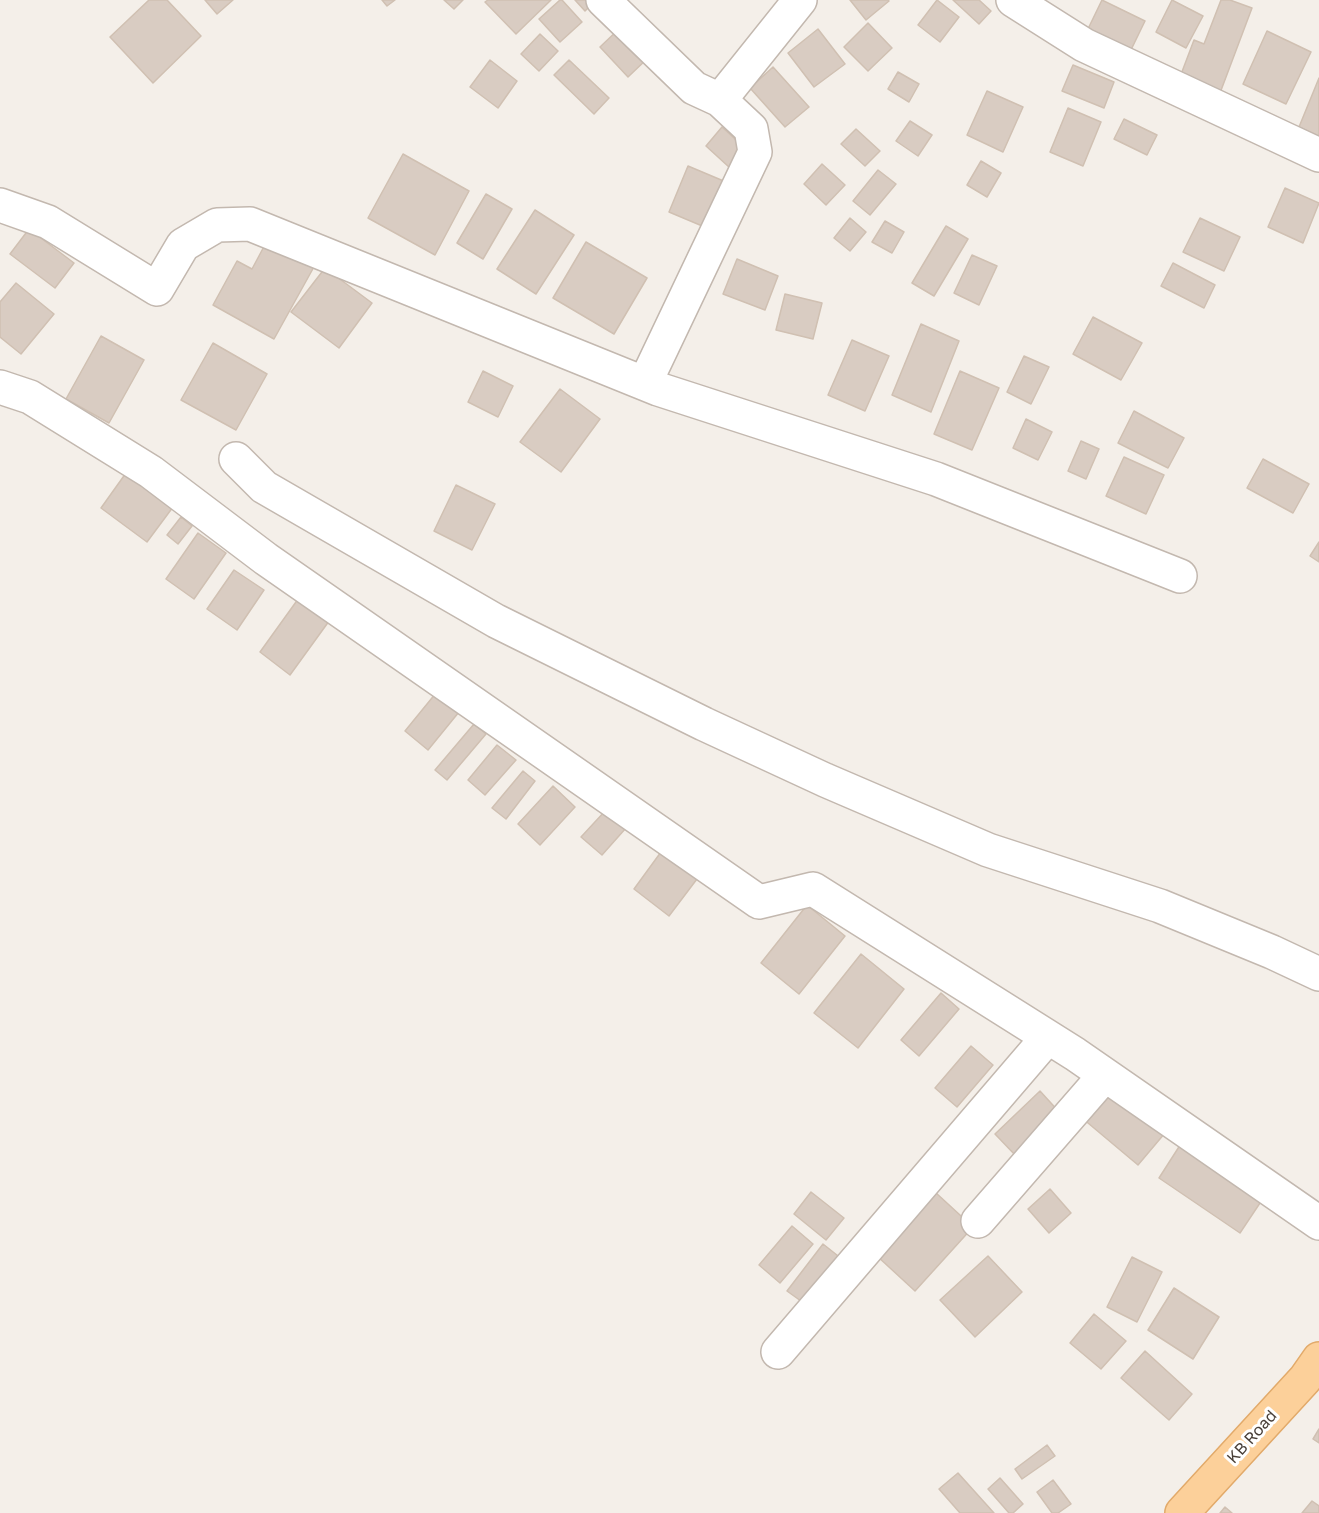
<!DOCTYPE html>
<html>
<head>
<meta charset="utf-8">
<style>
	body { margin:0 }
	canvas { display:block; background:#f4efe9 }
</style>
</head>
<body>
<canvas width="1319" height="1513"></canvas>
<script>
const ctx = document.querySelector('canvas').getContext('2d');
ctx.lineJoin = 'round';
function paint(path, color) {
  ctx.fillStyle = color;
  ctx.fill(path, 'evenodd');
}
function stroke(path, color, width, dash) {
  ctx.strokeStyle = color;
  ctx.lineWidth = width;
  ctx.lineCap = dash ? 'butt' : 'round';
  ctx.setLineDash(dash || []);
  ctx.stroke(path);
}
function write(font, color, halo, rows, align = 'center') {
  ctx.font = font + ' "Golos Text",sans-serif';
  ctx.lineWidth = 6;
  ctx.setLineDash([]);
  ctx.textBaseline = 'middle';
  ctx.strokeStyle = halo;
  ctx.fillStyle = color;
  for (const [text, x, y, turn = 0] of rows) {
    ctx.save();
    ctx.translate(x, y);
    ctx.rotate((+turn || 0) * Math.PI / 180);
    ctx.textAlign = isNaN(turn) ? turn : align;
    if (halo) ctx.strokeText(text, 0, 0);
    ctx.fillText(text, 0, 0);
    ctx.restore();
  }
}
const building = new Path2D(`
	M149,0H167L201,36L153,83L110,37Z
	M205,0H233L217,14Z
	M382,0H395L387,6Z
	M444,0H463L454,9Z
	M488,0H551L516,34L485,2Z
	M560,0H562L582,22L560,42L539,19Z
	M575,0H596L585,11Z
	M850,0H888L889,1L866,20Z
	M937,0L959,17L940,42L918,25Z
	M953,0H979L991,11L979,24Z
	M1102,0L1145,21L1129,54L1086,33Z
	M1172,0L1203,16L1186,48L1156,32Z
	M1221,0H1230L1252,8L1220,93L1180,77L1194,40L1204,44Z
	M868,23L892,48L868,71L844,47Z
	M621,27L649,57L628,77L600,47Z
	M818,29L845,64L814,87L788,53Z
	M1267,31L1311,52L1286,104L1243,84Z
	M540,34L558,51L539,71L521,54Z
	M490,60L517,81L498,108L470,87Z
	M569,60L609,98L594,114L554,75Z
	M1073,65L1114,82L1104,108L1062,91Z
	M773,67L809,107L785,127L750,88Z
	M898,72L919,84L909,102L888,89Z
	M1319,78V136L1299,127Z
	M987,91L1023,107L1003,152L967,135Z
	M1068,108L1101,122L1083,166L1050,152Z
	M1124,119L1157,135L1147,155L1114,139Z
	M910,121L932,135L918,156L896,141Z
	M722,127L747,150L730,168L706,146Z
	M856,129L880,151L865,166L841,144Z
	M403,154L469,191L435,255L368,218Z
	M981,161L1001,173L987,197L967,185Z
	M822,164L845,185L826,205L804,184Z
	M688,166L726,182L707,228L669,212Z
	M878,170L896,184L870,215L853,201Z
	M1285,188L1319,203L1303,243L1268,227Z
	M486,194L512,209L483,259L457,243Z
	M535,210L574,235L536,294L497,269Z
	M850,218L866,232L850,251L834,238Z
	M1200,218L1240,237L1224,271L1183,252Z
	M885,221L904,232L892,253L872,242Z
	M946,226L968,239L934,296L912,283Z
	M29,229L74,263L55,288L10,254Z
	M268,239L315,265L274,339L213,305L237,261L252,269Z
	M586,242L647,278L614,334L553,298Z
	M972,255L997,266L979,305L954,293Z
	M737,259L778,276L765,310L723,294Z
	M1173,263L1215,285L1204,308L1161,286Z
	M325,268L372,303L339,348L291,312Z
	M16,283L54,314L21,354L0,337V302Z
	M785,294L822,303L813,339L776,330Z
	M1093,317L1142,343L1121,380L1073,354Z
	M921,324L959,341L931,412L892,395Z
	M101,336L144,360L109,423L66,399Z
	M852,340L889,356L865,411L828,395Z
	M213,343L267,374L236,430L181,400Z
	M1024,356L1049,367L1031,404L1007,392Z
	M483,371L513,386L498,417L468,402Z
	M960,371L999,388L972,450L934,434Z
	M560,389L600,419L561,472L520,442Z
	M1134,411L1184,438L1168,468L1118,443Z
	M1026,419L1052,432L1038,460L1013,448Z
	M1081,441L1099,449L1086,479L1068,471Z
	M1124,457L1164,475L1146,514L1106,496Z
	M1263,459L1309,484L1293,513L1247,488Z
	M126,473L173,507L147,542L101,508Z
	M456,485L495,504L472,550L434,531Z
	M181,517L192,526L178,544L167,535Z
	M198,533L226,553L194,599L166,579Z
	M1319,542V562L1310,556Z
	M234,570L264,590L237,630L207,609Z
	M301,595L332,617L290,675L260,652Z
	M436,693L459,712L428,750L405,731Z
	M474,724L486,734L447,780L435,770Z
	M497,745L516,760L485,795L468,780Z
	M523,771L535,781L506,819L492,808Z
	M553,786L575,807L540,845L518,824Z
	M606,810L626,828L602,855L581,837Z
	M661,852L697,879L669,916L634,889Z
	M807,905L845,936L799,994L761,963Z
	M861,954L904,989L858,1048L814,1013Z
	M941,993L959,1009L919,1056L901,1040Z
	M971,1046L993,1065L957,1107L935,1088Z
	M1108,1086L1165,1133L1138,1165L1082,1118Z
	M1040,1091L1061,1114L1016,1156L995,1134Z
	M1184,1139L1266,1194L1240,1233L1159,1178Z
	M1050,1189L1071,1213L1049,1233L1028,1209Z
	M811,1192L844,1218L826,1240L794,1214Z
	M935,1192L973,1227L915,1291L877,1256Z
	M792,1226L813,1244L780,1283L759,1265Z
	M823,1244L847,1263L812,1309L787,1291Z
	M988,1256L1022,1292L975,1337L940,1300Z
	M1132,1257L1162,1272L1137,1322L1107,1307Z
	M1174,1288L1219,1317L1193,1359L1148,1330Z
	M1094,1314L1126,1341L1101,1369L1070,1343Z
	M1145,1351L1192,1394L1169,1420L1121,1378Z
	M1319,1429V1443L1313,1439Z
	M1047,1445L1055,1456L1022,1479L1015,1469Z
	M958,1473L994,1513H960L939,1489Z
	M1000,1478L1023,1504L1013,1513H1009L988,1489Z
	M1053,1480L1071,1504L1058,1513H1052L1037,1492Z
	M1312,1501L1319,1506V1513H1302Z
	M1225,1507L1232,1513H1220Z`);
paint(building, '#d9ccc2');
stroke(building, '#d0c0b2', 1.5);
const minor = new Path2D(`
	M603,0L694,88L720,100L800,0
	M1013,0L1084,45L1319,155
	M0,205L48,222L157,289L183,245L217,225L250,224L658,389L936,479L1180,576
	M645,383L755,152L751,129L720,100
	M0,387L30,397L151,472L266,559L759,902L813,889L1075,1054L1319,1223
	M236,459L264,487L496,621L704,724L825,780L988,850L1160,906L1272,952L1319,974
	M978,1221L1105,1075
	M778,1352L1048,1037`);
const major = new Path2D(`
	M1182,1513L1305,1379L1319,1359`);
stroke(minor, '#c3b8af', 36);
stroke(major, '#e2aa6a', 36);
stroke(minor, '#fff', 33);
stroke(major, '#fcd09a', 33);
write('16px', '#483f38', '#fff', [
	["KB Road",1252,1437,-48]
]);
</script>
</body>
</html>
